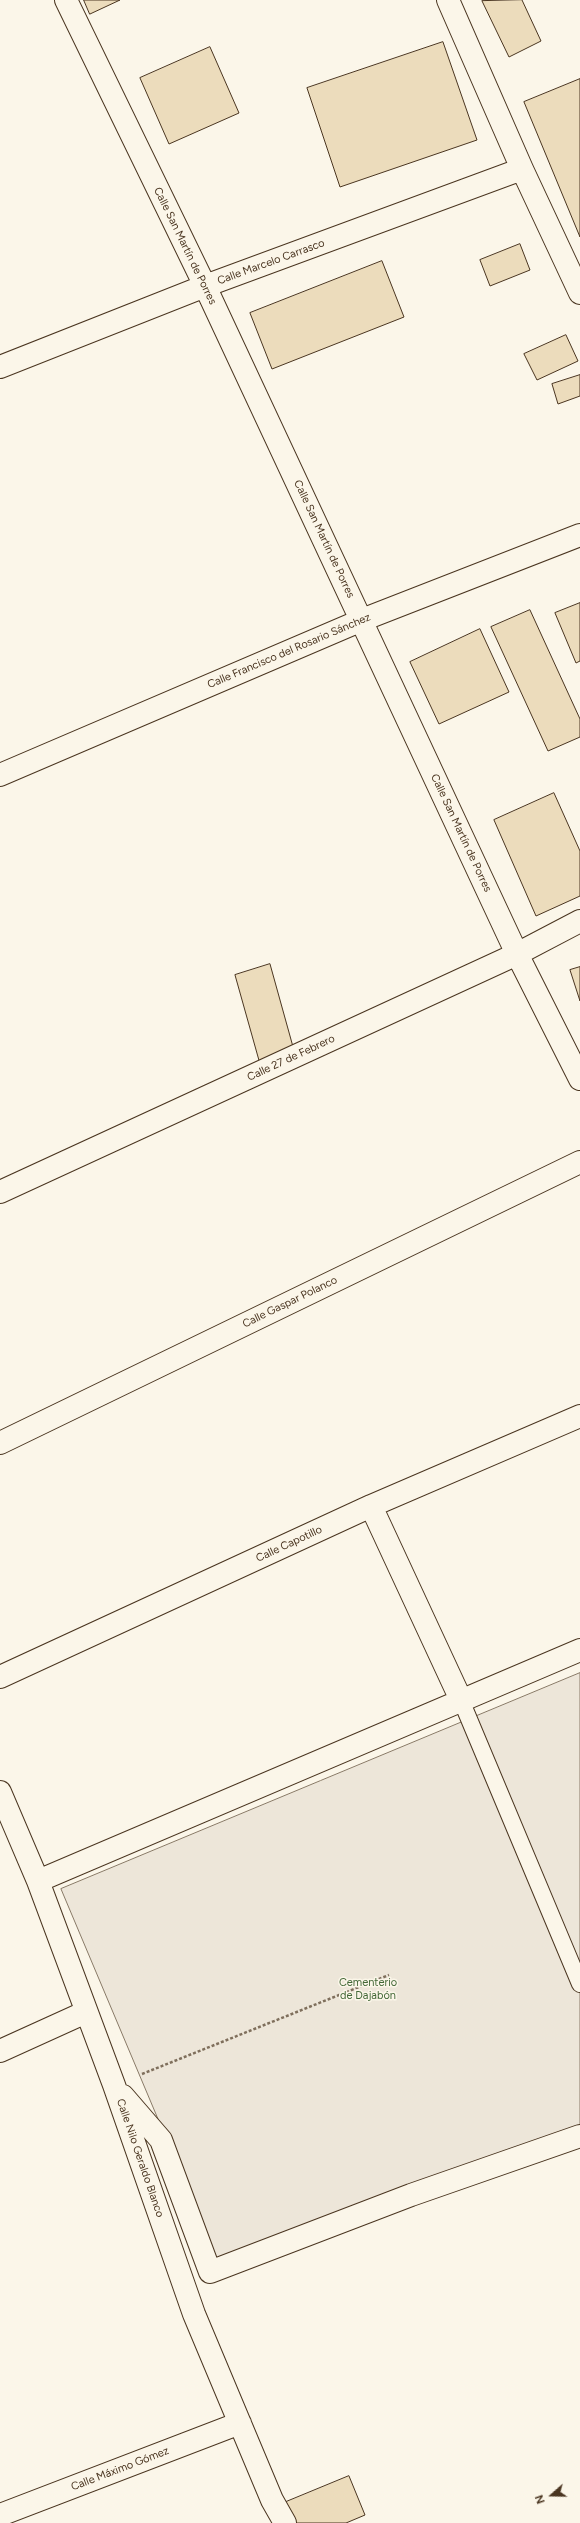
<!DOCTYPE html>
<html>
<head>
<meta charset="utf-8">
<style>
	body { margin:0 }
	#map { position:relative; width:580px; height:2523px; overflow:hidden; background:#fbf6e9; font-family:Figtree,sans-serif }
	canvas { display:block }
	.north { position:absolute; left:532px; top:2475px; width:40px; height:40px; -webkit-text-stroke:3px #fbf6e9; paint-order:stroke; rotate:250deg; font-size:11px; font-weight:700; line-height:16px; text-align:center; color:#4a3520 }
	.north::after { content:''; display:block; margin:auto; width:14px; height:18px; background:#4a3520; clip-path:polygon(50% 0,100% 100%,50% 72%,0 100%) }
</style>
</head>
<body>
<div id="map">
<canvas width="580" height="2523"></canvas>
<div class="north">N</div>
</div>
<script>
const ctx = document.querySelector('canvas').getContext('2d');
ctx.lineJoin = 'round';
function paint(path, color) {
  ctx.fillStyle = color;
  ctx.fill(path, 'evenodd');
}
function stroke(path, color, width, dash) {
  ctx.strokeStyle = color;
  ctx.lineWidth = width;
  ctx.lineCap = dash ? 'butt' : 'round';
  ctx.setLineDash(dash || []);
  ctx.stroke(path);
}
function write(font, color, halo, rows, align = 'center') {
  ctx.font = font + ' Figtree,sans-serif';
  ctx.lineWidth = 3;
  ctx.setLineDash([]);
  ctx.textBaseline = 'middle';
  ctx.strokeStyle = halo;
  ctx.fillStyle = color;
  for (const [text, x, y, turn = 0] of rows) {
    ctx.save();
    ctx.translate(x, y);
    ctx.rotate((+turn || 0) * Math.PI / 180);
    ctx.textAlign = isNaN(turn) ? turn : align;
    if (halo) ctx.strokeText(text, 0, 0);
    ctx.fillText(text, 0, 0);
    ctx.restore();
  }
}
const green = new Path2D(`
	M580,1673V2136L220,2266L61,1889Z`);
paint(green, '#ede6d9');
stroke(green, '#887966', 1);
const building = new Path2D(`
	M84,0H120L90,14Z
	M522,0L541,41L509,57L482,1Z
	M443,42L477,140L340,187L307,88Z
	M210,47L239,113L169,144L140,78Z
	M580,79V237L524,102Z
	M520,244L530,270L490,286L480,260Z
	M382,261L404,317L272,369L250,313Z
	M566,335L578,361L537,380L524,354Z
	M580,375V396L558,404L552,384Z
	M580,603V661L576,663L555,613Z
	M530,610L580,719V737L548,751L491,627Z
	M480,629L509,692L439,724L410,662Z
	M554,793L580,851V896L536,916L494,820Z
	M270,964L295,1054L260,1064L235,975Z
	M580,967V1001L570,970Z
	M349,2476L365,2515L346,2523H294L286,2502Z`);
paint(building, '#ecdcbc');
stroke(building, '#4a3520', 1);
const service = new Path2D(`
	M461,1700L580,1984`);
const minor = new Path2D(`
	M66,0L205,286L517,954L580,1079
	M448,0L522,169L580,293
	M0,367L205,286L522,169
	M0,775L362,620L580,535
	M0,1192L517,954L580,921
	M0,1443L580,1162
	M371,1506L461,1700
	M0,1677L371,1506L580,1416
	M0,1792L38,1881L114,2085L194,2314L272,2500L285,2523
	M38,1881L580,1650
	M0,2051L86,2012
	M123,2096L161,2140L210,2272L411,2195L580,2136
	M0,2515L240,2423`);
stroke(service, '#4a3520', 18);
stroke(minor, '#4a3520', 24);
stroke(new Path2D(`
	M142,2074L389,1975`), '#7f6f5c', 2.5, [3, 2]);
stroke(service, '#fbf6e9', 16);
stroke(minor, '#fbf6e9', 22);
write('11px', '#4a3520', '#fbf6e9', [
	["Calle San Martín de Porres",185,246,64],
	["Calle Marcelo Carrasco",271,262,-20],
	["Calle San Martín de Porres",324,539,65],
	["Calle Francisco del Rosario Sánchez",289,651,-23],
	["Calle San Martín de Porres",461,833,65],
	["Calle 27 de Febrero",291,1058,-25],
	["Calle Gaspar Polanco",290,1302,-26],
	["Calle Capotillo",289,1544,-25],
	["Calle Nilo Geraldo Blanco",140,2158,71],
	["Calle Máximo Gómez",120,2469,-21]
]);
write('11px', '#436837', '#fbf6e9', [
	["Cementerio",368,1983],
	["de Dajabón",368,1996]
]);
</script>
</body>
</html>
